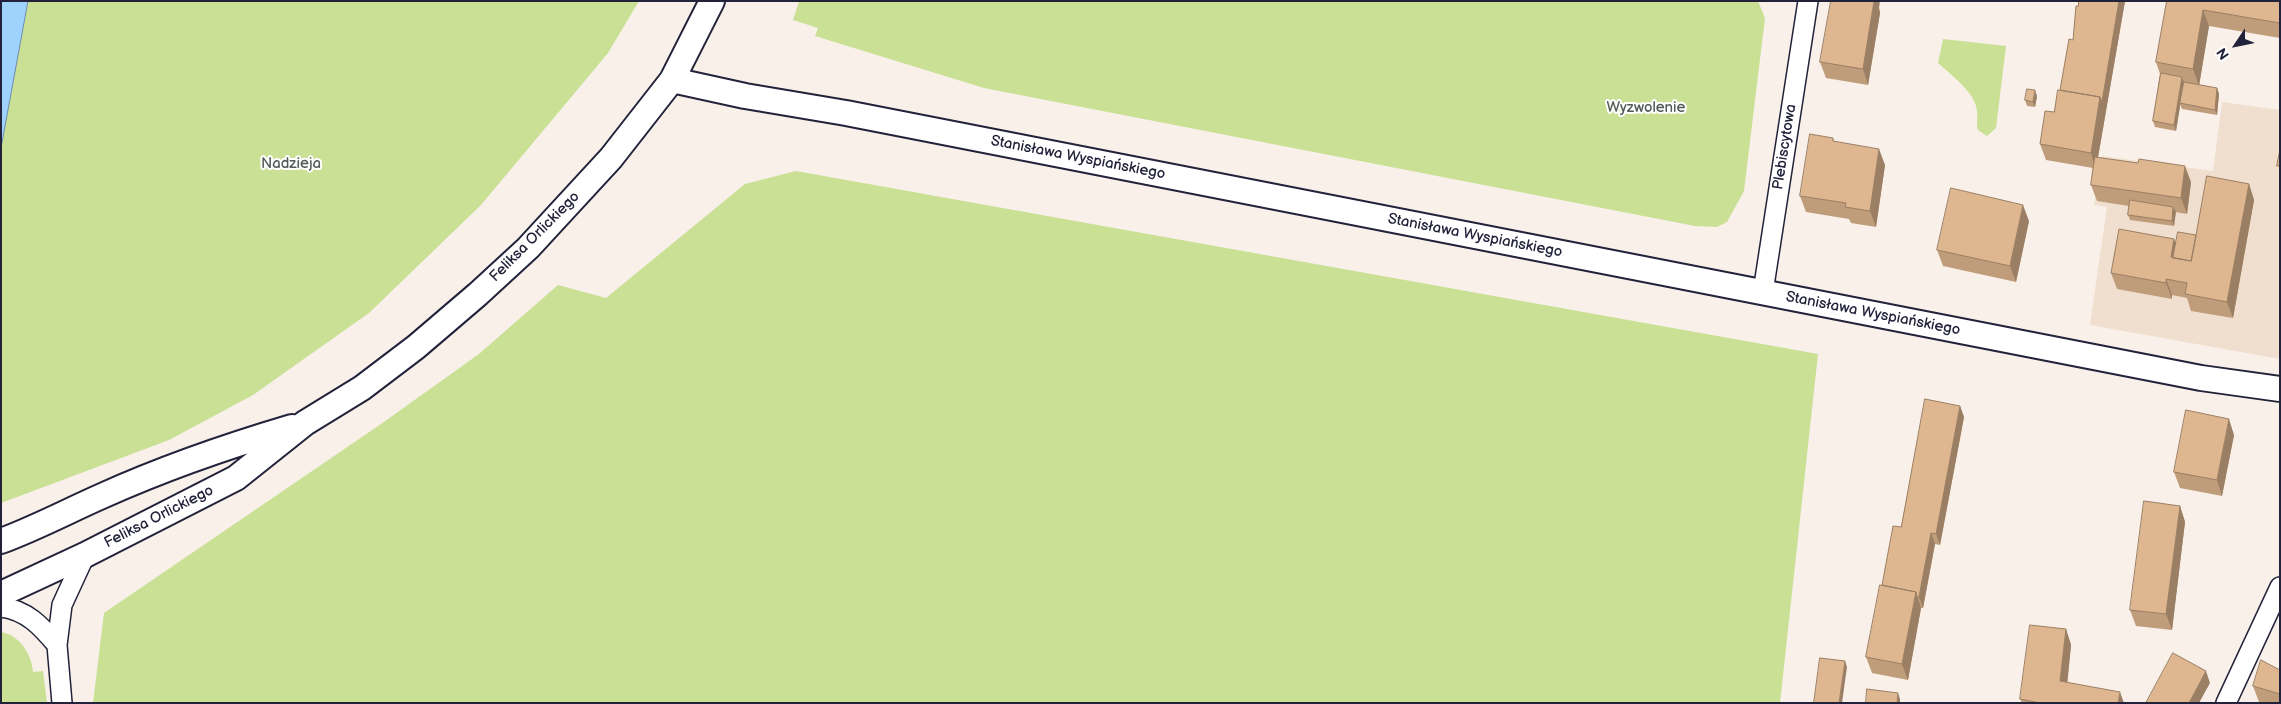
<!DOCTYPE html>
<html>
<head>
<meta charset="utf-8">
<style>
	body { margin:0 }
	#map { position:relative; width:2281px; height:704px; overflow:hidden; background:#f8f0e9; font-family:"Balsamiq Sans",sans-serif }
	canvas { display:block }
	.frame { position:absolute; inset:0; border:2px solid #22223b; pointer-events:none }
	.north { position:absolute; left:2211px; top:20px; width:50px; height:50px; -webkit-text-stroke:4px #fff; paint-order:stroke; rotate:236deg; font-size:14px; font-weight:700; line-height:20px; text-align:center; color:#22223b }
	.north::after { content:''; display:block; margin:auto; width:18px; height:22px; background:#22223b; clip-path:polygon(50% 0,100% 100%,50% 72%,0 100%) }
</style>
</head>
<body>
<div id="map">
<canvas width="2281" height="704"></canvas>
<div class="frame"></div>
<div class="north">N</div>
</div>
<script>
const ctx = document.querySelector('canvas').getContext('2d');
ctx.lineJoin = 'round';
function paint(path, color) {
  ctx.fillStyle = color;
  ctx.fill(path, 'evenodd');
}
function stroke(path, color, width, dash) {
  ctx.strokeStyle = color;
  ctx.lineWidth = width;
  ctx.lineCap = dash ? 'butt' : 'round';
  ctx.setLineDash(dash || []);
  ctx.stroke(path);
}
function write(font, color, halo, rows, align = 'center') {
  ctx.font = font + ' "Balsamiq Sans",sans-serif';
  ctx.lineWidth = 4;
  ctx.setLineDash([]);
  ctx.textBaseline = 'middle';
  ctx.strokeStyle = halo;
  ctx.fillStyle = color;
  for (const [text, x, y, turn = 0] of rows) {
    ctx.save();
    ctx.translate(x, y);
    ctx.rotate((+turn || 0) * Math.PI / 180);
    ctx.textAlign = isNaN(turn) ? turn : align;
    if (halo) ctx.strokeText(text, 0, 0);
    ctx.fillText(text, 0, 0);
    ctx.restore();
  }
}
paint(new Path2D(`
	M2222,102L2280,110V359L2090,325L2107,207L2094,205L2102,156L2213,171Z`), '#f0dfce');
paint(new Path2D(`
	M28,1H639L608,53L481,205L369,313L253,395L169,440L1,503V148Z
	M799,1H1758L1765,18L1744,191L1727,222L1717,227L1695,226L984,88L815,36L818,28L793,20Z
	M1943,39L2006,46L1996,128L1987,136L1978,130C1976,123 1978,118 1977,111C1976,93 1951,75 1938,63Z
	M796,171L1818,354L1780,703H93L104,613L381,424L479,354L558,285L606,298L745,184Z
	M1,632C20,635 32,655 33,672L43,671L47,703H1Z`), '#c9e095');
const water = new Path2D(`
	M1,1H28L1,148Z`);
paint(water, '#9fd2fd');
stroke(water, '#6d8caf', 1);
const minor = new Path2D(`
	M1763,292L1808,1
	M1,607C27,610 42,627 57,645
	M62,703L57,645L62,605L85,555
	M2226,703L2280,587`);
const tertiary = new Path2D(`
	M672,80L745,96L846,113L2201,378L2280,389
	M1,541C36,528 68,511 102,496C164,468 228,446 292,427
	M1,594L85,555L236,478L305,423L362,388L416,347L478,294L528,248L611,158L672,80L712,1`);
stroke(minor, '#22223b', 22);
stroke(tertiary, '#22223b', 28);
stroke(minor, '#fff', 19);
stroke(tertiary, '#fff', 24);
paint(new Path2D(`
	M2079,1H2125L2098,157L2191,182L2187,214L2175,212L2174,226L2130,220L2128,215L2129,206L2097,201L2091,185L2093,168L2046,160L2040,144L2054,112L2060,90L2073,40Z
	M2167,1H2280V38L2209,26L2199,85L2217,88L2219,94L2217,115L2182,109L2180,104L2176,131L2155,127L2153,121L2160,74L2156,62Z
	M1879,8L1880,13L1868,85L1826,78L1820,62Z
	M2037,96L2035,107L2027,106L2025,100Z
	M1833,138L1834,141L1885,165L1876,227L1851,223L1849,219L1806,212L1800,196Z
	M2249,184L2254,200L2233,318L2191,311L2187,298L2172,295V299L2117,289L2111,273L2174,239L2176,244L2196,235Z
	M2029,221L2016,282L1943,266L1937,250Z
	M1960,406L1964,417L1940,545L1935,544L1923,608H1921L1908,680L1872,673L1866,657L1882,585L1901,527Z
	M2234,435L2222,496L2180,488L2174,472Z
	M2180,506L2185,522L2172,630L2136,626L2130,610Z
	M2066,629L2071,645L2067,683L2124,703H2022L2020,699Z
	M2280,670V703L2259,702L2253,686Z`), '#bf9d7b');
paint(new Path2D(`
	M1874,1H1880L1879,8L1880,13L1868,85L1863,69Z
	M2119,1H2125L2096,169L2091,153L2100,97Z
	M2203,10L2209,26L2199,86L2193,69Z
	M2182,77L2184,83L2176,131L2174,125Z
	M2217,88L2219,94L2217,115L2215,110Z
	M2035,90L2037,96L2035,107L2033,102Z
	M1879,149L1885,165L1876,227L1870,211Z
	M2185,166L2191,182L2187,214L2181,198Z
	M2249,184L2254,200L2233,318L2227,302Z
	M2023,205L2029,221L2016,282L2010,266Z
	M2173,207L2176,212L2174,226L2172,221Z
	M2174,239L2180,255L2179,263L2171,257Z
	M2166,279L2172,295V299L2166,283Z
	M1960,406L1964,417L1940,545L1936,534Z
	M2229,419L2234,435L2222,496L2217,480Z
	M2180,506L2185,522L2172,630L2166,614Z
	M1931,533L1935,544L1923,608L1919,597Z
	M1916,592L1921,608L1908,680L1902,664Z
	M2066,629L2071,645L2066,697L2060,681Z
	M1845,661L1847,667L1842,703H1839Z
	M2206,671L2210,683L2199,703H2189Z
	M2120,692L2124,703H2118Z
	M1898,693L1900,699V703H1897Z`), '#9b7f64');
const building = new Path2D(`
	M1831,1H1874L1863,69L1820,62Z
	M2079,1H2119L2102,102L2100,97L2060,90L2069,39L2073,40L2076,6H2078Z
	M2167,1H2280V23L2203,10L2193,69L2156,62Z
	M2161,73L2182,77L2174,125L2153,121Z
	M2184,82L2217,88L2215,110L2180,103Z
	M2027,89L2035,90L2033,102L2025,100Z
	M2058,90L2100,97L2091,153L2040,144L2045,111L2054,112Z
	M1810,134L1833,138V141L1879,149L1870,211L1845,207L1846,203L1800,196Z
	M2280,150V166H2277Z
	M2095,157L2138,163L2139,159L2185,166L2181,198L2091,185Z
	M2207,176L2249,184L2227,302L2185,294L2187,283L2166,279V283L2111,273L2119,229L2174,239L2171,257L2191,261Z
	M1951,188L2023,205L2010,266L1937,250Z
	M2130,200L2173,207L2172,221L2128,215Z
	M2178,232L2196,235L2191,261L2173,258Z
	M1925,399L1960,406L1936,534L1931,533L1919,597H1917L1916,592L1882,585L1893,526L1901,527Z
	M2186,410L2229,419L2217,480L2174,472Z
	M2144,501L2180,506L2166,614L2130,610Z
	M1880,585L1916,592L1902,664L1866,657Z
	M2030,625L2066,629L2060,681L2120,692L2118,703H2040L2020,699Z
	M2173,653L2206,671L2189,703H2146Z
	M1820,658L1845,661L1839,703H1814Z
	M2261,660L2280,670V694L2253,686Z
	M1867,689L1898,693L1897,703H1866Z`);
paint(building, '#deb68f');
stroke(building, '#9b7f64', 1);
write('15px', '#545b56', '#fff', [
	["Wyzwolenie",1646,108],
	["Nadzieja",291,164]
]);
write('15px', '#22223b', '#fff', [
	["Plebiscytowa",1785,147,-81],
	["Stanisława Wyspiańskiego",1078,158,11],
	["Stanisława Wyspiańskiego",1475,236,11],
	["Feliksa Orlickiego",535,237,-45],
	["Stanisława Wyspiańskiego",1873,314,11],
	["Feliksa Orlickiego",159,517,-27]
]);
</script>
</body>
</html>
